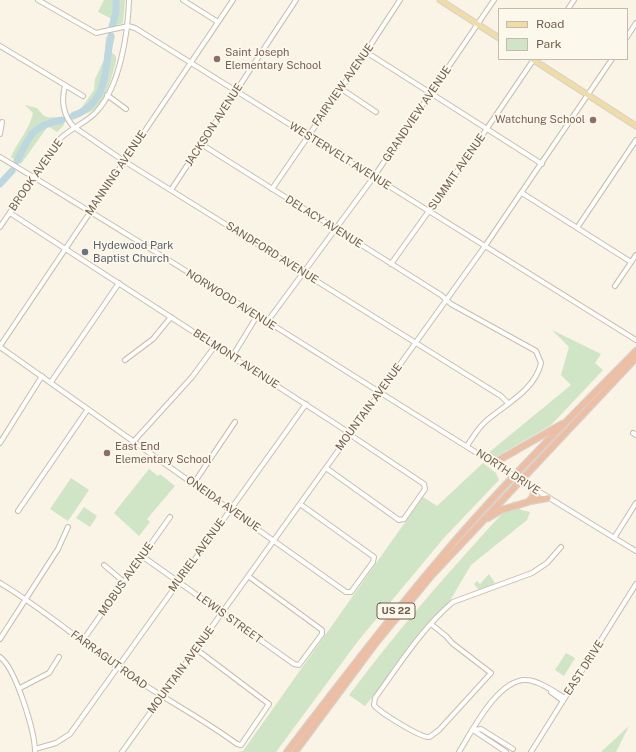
<!DOCTYPE html>
<html>
<head>
<meta charset="utf-8">
<style>
	body { margin:0 }
	#map { position:relative; width:636px; height:752px; overflow:hidden; background:#f9f4e6; font-family:"Public Sans",sans-serif }
	canvas { display:block }
	.legend { position:absolute; left:498px; top:8px; width:130px; height:52px; box-sizing:border-box; background:#fdf8ec; border:1px solid #c4baad; margin:0; padding:5px 7px; list-style:none; font-size:12px; color:#6f5e4e }
	.legend li { display:flex; align-items:center; gap:8px; height:20px }
	.legend b { width:20px; border:1px solid #c4baad }
</style>
</head>
<body>
<div id="map">
<canvas width="636" height="752"></canvas>
<ul class="legend">
<li><b style="height:5px;background:#f0dda6"></b>Road</li>
<li><b style="height:11px;background:#cfe5c6"></b>Park</li>
</ul>
</div>
<script>
const ctx = document.querySelector('canvas').getContext('2d');
ctx.lineJoin = 'round';
function paint(path, color) {
  ctx.fillStyle = color;
  ctx.fill(path, 'evenodd');
}
function stroke(path, color, width, dash) {
  ctx.strokeStyle = color;
  ctx.lineWidth = width;
  ctx.lineCap = dash ? 'butt' : 'round';
  ctx.setLineDash(dash || []);
  ctx.stroke(path);
}
function write(font, color, halo, rows, align = 'center') {
  ctx.font = font + ' "Public Sans",sans-serif';
  ctx.lineWidth = 3.5;
  ctx.setLineDash([]);
  ctx.textBaseline = 'middle';
  ctx.strokeStyle = halo;
  ctx.fillStyle = color;
  for (const [text, x, y, turn = 0] of rows) {
    ctx.save();
    ctx.translate(x, y);
    ctx.rotate((+turn || 0) * Math.PI / 180);
    ctx.textAlign = isNaN(turn) ? turn : align;
    if (halo) ctx.strokeText(text, 0, 0);
    ctx.fillText(text, 0, 0);
    ctx.restore();
  }
}
paint(new Path2D(`
	M104,0H125L123,23L115,26L110,18L98,12Z
	M115,36L111,52L116,56V61C112,76 105,107 88,113C84,114 78,114 73,115L71,112L80,110L94,90L95,79L104,60L106,37Z
	M25,105L37,108C46,120 48,117 61,117L64,125L57,132L48,126L21,164L11,157C17,142 30,129 33,113Z
	M552,330L601,354L595,363L603,370L551,425L494,458L487,454L571,385L561,375L569,347Z
	M483,463L496,473L499,480L443,539L358,641L276,752H237L243,751L423,497L437,506Z
	M149,469L158,476L160,474L175,486L147,519L150,522L139,536L114,513Z
	M71,478L89,490L68,521L50,509Z
	M514,501L521,510L530,512L527,520L471,565L448,604L365,706L349,695C400,627 456,563 514,501Z
	M84,507L97,516L90,527L76,518Z
	M489,574L495,583L479,590L474,584L477,581L480,584Z
	M566,653L575,658L564,676L555,670Z
	M629,726L616,752H601Z`), '#cfe5c6');
stroke(new Path2D(`
	M112,27L116,12V0
	M73,116C110,102 104,68 111,36
	M17,161C30,135 32,126 62,120
	M0,184L12,171`), '#bdd7e1', 7);
const minor = new Path2D(`
	M38,0L96,33L128,26L135,28L636,340
	M183,0L218,22
	M568,9L574,0
	M627,37L636,23
	M0,46L83,96
	M366,52L542,164
	M65,86C61,100 63,116 74,127L124,161L501,396L508,403
	M340,88L376,112
	M107,95L126,109
	M0,134L2,122
	M201,144L441,295L451,304L536,351L541,363C535,390 506,404 486,421C478,428 473,437 467,446
	M0,157C214,285 423,422 636,551
	M272,189L366,52L400,0
	M171,190L296,0
	M522,193L631,262
	M10,213L345,430L355,438L424,484L425,489L404,519L399,520L326,468
	M0,227L58,141C69,128 86,124 97,111C120,86 128,33 129,0
	M577,228L636,140
	M391,264L471,152L534,59
	M615,286L636,255
	M267,322L373,178L494,0
	M0,346L233,0
	M0,347L346,592H351L373,562L374,557L300,504
	M232,357L257,316
	M125,360L153,339L171,317
	M51,382L119,283
	M633,433L636,435
	M134,441L192,377L215,346
	M0,443L42,376
	M194,483L235,422
	M18,511L88,409
	M614,538L636,503
	M142,556L294,664L299,665L322,634V630L248,576
	M104,565L124,582
	M0,583C42,608 79,640 119,668C157,695 199,716 237,744L241,745L269,704L196,649
	M431,624L446,636L452,643L491,673L439,730C436,732 432,736 429,737C421,738 379,712 374,705L375,698C399,665 422,628 453,602L532,573L547,563L561,547
	M0,639L58,549L68,527
	M83,640L170,517
	M0,657C16,669 35,732 35,752
	M20,688L49,673L59,657
	M551,692L563,701
	M473,730L481,729L513,749
	M473,730L506,752
	M35,749L56,743L70,734L306,404
	M122,752L485,246L612,59
	M459,752C472,731 498,679 526,680C538,680 555,692 565,698
	M531,752L636,584`);
const major = new Path2D(`
	M440,0L499,38
	M532,59L636,126`);
const highway = new Path2D(`
	M491,462L499,460L562,424
	M531,501L548,498
	M488,518L501,510L528,502L533,497L534,490
	M287,752C336,688 384,624 437,562C499,488 568,420 636,351
	M295,752L375,644L432,575L636,358`);
stroke(minor, '#c9bdad', 6);
stroke(major, '#d7d2cd', 7);
stroke(highway, '#d7d2cd', 8);
stroke(minor, '#fff', 4);
stroke(major, '#f0dda6', 5);
stroke(highway, '#ecbfa4', 5.5);
for (const [x, y, r, color] of [
	[217,59,4,"#8d6e63"],
	[593,120,4,"#8d6e63"],
	[85,252,4,"#6b7280"],
	[107,453,4,"#8d6e63"]
]) {
  const dot = new Path2D();
  dot.arc(x, y, r, 0, 2 * Math.PI);
  ctx.fillStyle = color;
  ctx.fill(dot);
  stroke(dot, '#fdf8ec', 1.5);
}
for (const [x, y, w] of [
	[396,611,38]
]) {
  const box = new Path2D();
  box.roundRect(x - w / 2, y - 8, w, 16, 3);
  ctx.fillStyle = '#fdf8ec';
  ctx.fill(box);
  stroke(box, '#6f5e4e', 1);
}
write('bold 10px', '#6f5e4e', null, [
	["US 22",396,611]
]);
write('11px', '#785e54', '#fdf8ec', [
	["Saint Joseph",225,53],
	["Elementary School",225,66],
	["Watchung School",585,120,"right"],
	["East End",115,447],
	["Elementary School",115,460]
], 'left');
write('11px', '#6f5e4e', '#fdf8ec', [
	["FAIRVIEW AVENUE",343,85,-55],
	["GRANDVIEW AVENUE",417,114,-56],
	["JACKSON AVENUE",214,125,-57],
	["WESTERVELT AVENUE",340,156,32],
	["SUMMIT AVENUE",457,172,-55],
	["MANNING AVENUE",116,173,-56],
	["BROOK AVENUE",36,175,-55],
	["DELACY AVENUE",324,222,32],
	["SANDFORD AVENUE",272,253,32],
	["NORWOOD AVENUE",231,300,32],
	["BELMONT AVENUE",236,359,33],
	["MOUNTAIN AVENUE",369,407,-54],
	["NORTH DRIVE",508,472,33],
	["ONEIDA AVENUE",223,504,35],
	["MURIEL AVENUE",197,555,-54],
	["MOBUS AVENUE",126,579,-55],
	["LEWIS STREET",229,618,36],
	["FARRAGUT ROAD",109,660,36],
	["EAST DRIVE",584,668,-57],
	["MOUNTAIN AVENUE",181,670,-54]
]);
write('11px', '#5b616d', '#fdf8ec', [
	["Hydewood Park",93,246],
	["Baptist Church",93,259]
], 'left');
</script>
</body>
</html>
